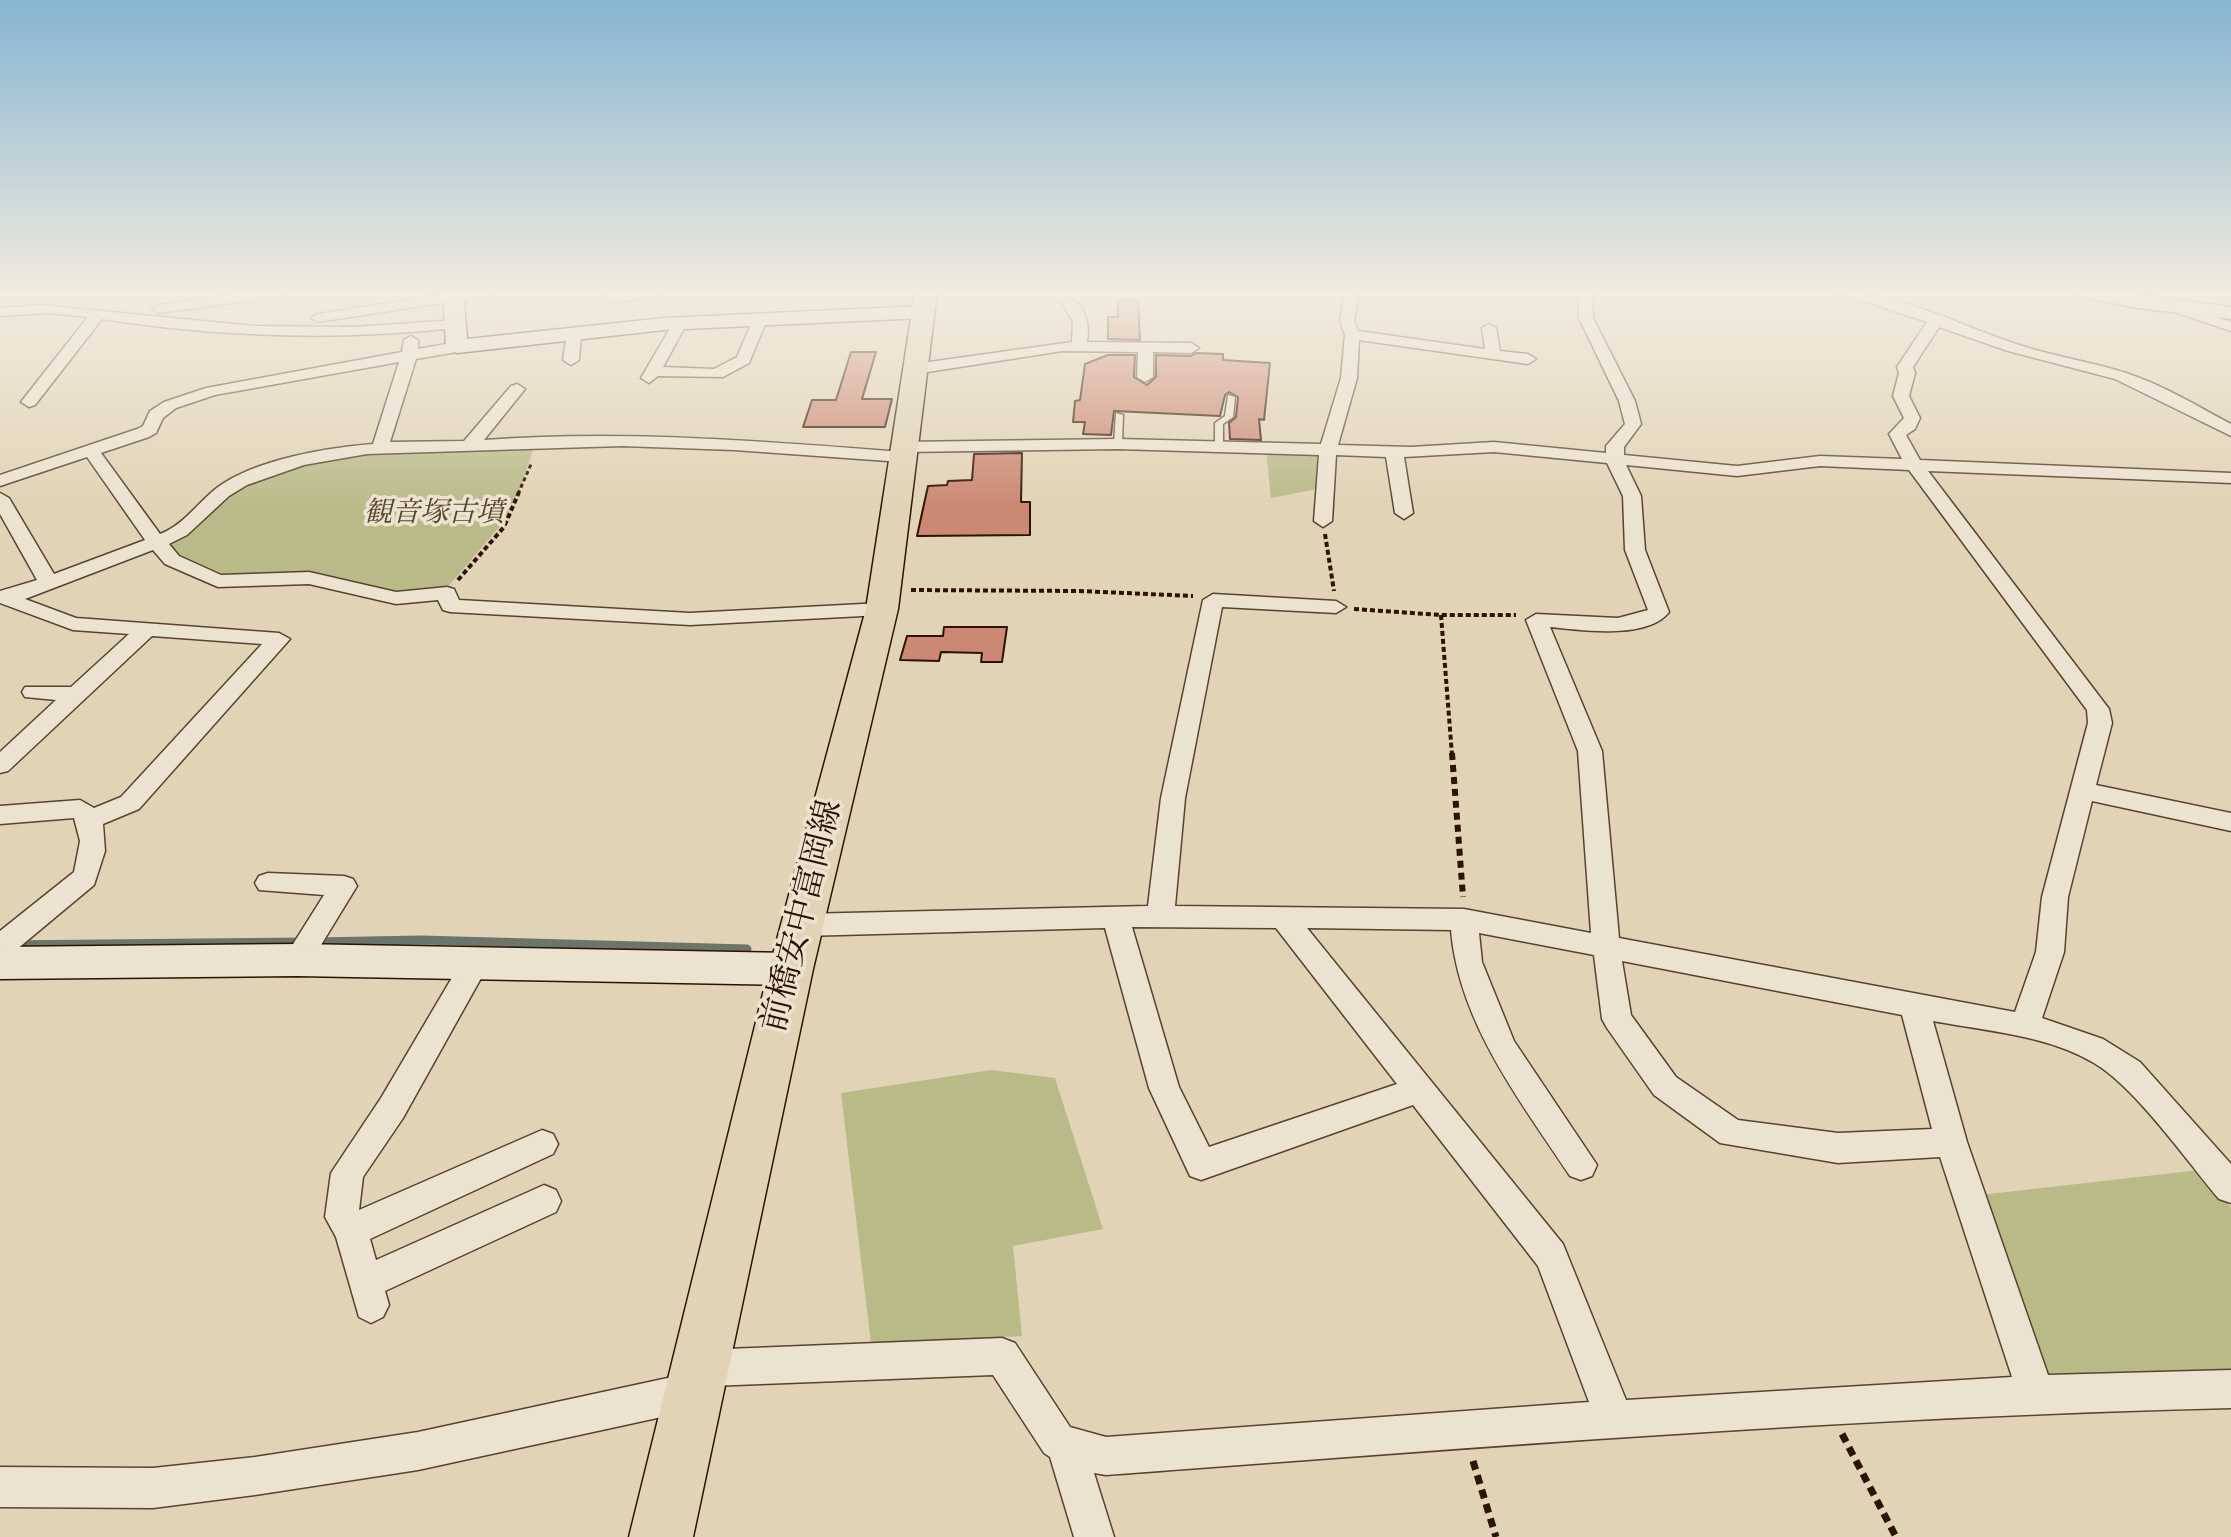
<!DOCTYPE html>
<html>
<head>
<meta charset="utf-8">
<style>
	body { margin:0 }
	canvas { display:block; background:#e1d3b6 }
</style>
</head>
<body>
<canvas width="2231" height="1537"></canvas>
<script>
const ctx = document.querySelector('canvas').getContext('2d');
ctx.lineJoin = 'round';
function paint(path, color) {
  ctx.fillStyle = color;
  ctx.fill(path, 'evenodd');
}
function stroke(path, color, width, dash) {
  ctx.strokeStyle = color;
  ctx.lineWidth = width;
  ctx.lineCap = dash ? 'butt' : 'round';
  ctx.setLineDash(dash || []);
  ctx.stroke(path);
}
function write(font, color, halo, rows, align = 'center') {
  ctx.font = font + ' "Sorts Mill Goudy","Noto Serif JP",serif';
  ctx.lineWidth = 7;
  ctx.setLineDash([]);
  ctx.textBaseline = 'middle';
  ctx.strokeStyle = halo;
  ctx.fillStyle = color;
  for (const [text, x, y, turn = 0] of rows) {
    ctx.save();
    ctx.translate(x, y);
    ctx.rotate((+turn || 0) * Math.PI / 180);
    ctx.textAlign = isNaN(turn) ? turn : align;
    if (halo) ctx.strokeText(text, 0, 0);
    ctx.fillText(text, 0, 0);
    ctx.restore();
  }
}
paint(new Path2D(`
	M531,447L533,450L521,486L501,525L446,589L396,594L291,574L222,577L179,557L168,543L237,488L299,465L377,452Z
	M1266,450L1324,452L1318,489L1271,498Z
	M991,1070L1055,1078L1103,1229L1013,1246L1022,1336L871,1344L841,1093Z
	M2200,1170L2231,1208V1370L2050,1381L1980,1195Z`), '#baba89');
stroke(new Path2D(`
	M316,942L421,940L747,949
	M0,945L302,942`), '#6b756a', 9);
const building = new Path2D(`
	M1118,300H1138L1140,340L1108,339V317H1118Z
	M851,352H876L862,399H892L885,427H803L812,400H836Z
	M1196,353L1223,354V360L1270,363L1264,420L1259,419L1261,440L1230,439L1229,423L1236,417L1238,397L1229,392L1225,395L1220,416L1114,411L1111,435L1083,434L1085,422H1073L1075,401L1080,400L1085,364L1108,355H1135L1134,377L1147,385L1156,377V355L1191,356Z
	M1022,453L1021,502H1030V535L917,536L928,486L947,485L948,481L972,480L974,454Z
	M944,627H1007L1002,662H981L982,653L941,652L939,661L900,660L907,636H943Z`);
paint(building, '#cb8873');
stroke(building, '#2d1202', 2);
const lane = new Path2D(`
	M1228,395L1235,397L1233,417L1223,424V446L1219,449L1215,446V423L1225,416Z
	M1116,413L1123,415L1122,444L1118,447L1114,444Z`);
const street = new Path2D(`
	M251,292H288L281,296L159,313L152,309L159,305Z
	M459,292H493L486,296L318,322L311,318L318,314Z
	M607,292H666L659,296L616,302L611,301Z
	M1345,292H1359L1354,321L1358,331L1485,349L1482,328L1489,324L1496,328L1500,351L1528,354L1536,359L1528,364L1359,340L1357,378L1338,445L1411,447L1494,442L1606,453V446L1625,424L1619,401L1579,318L1578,292H1592L1593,318L1635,401L1641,424L1624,447V455L1737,466L1820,456L1902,459L1889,434L1904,418L1893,396L1899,373L1897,367L1927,322L1837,292C1897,292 1957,324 2013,343C2050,356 2089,361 2126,373C2163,385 2197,406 2231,424V436L2115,379L2008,351L1939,327L1913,367L1915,373L1909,396L1920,418L1915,429L1906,435L1920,460L2231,473V483L1928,471L2109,709L2112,723L2096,785L2231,813V831L2092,801L2068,897L2064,952L2042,1018L2103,1039L2140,1062L2231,1164V1203L2219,1199C2187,1161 2135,1087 2094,1063C2047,1035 1986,1031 1933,1021L1967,1142L2048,1375L2231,1370V1408C1855,1417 1481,1447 1106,1475L1094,1473L1114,1537H1074L1050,1457L1044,1453L993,1375L710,1386L713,1391L707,1404L694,1410L418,1470L255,1495L153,1508L0,1507V1467L153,1468L255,1457L418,1432L686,1374L684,1368L689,1355L702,1350L1002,1338L1015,1343L1070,1427L1106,1437L1589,1402L1538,1266L1413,1105L1201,1180L1190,1176L1149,1088L1105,928L802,936L792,932L788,925L792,918L802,914L1148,906L1161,798L1203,600L1213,594L1336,601L1346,607L1336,613L1222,607L1185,798L1175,906L1464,909L1591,933L1578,751L1526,620L1536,614L1618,618L1648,610L1625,550L1623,496L1607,463L1494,452L1404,457L1413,513L1404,519L1395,513L1386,457L1336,455L1332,521L1323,527L1314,521L1319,455L1118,449L904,452L895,447L904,442L1118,439L1321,444L1341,378L1345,335L1340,321ZM1626,465L1737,476L1820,466L1909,470L2087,710L2088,723L2042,897L2036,952L2015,1012L1619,938L1602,751L1550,627C1581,630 1647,640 1669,612L1645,550L1641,496ZM1132,927L1276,928L1397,1084L1209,1147L1179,1087ZM1307,928L1451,930C1459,1023 1520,1100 1570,1176L1581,1180L1592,1176L1597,1165L1514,1041L1482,962L1479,933L1594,955L1602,1019L1607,1028L1654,1095L1720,1143L1838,1163L1940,1157L2012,1377L1626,1400L1563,1244ZM1622,961L1902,1015L1932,1129L1838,1133L1738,1120L1676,1077L1631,1015Z
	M1069,298C1086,305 1090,325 1087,342L1191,343L1199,348L1191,353L1153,352V377L1145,382L1137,377L1138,352L1062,351L915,374L907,369L915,364L1072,342L1073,322L1062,302Z
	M2170,302L2231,322V331L2165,309V303Z
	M40,305L254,326L355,327L455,320L462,324L455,328C337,341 219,337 102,319L35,405L29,407L21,402L88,317L49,313L0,316V308Z
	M759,318L766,322L749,363L723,377L658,376L649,383L641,378L675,320L680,319L687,323L663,367L714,369L737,357L752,322Z
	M574,330L581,334L579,360L571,365L563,360L567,334Z
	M411,336L418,340V349L457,342L465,347L457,352L416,359L390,442L464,441L511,386L517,384L525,389L484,440C623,430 763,441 902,452L911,457L902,462L734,450L622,446L367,454L304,465L247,485L229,496L187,535L169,544L179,556L221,575L309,572L396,592L447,587L454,589L459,600L690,613L882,603L892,609L882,615L690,625L450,612L443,610L438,600L396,604L309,584L218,587L165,564L153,550L25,599L76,618L279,633L290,639L139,809L103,824L105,851L94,885L10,955L0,958V931L74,872L80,841L74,818L0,824V806L80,800L94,808L121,797L262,644L152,636L8,771L0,773V752L56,700L25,697L22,692L25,687H71L129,634L73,630L0,603V591L37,580L0,514V493L9,498L54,574L145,540L87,457L0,486V475L137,429L143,426L150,411L164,402L206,388L402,352L404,340ZM399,362L373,444C326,448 257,459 218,487C198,502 184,525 160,534L101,453L149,437L156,433L163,418L176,408L215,395Z
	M268,873L344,876L353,879L357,886L307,968L297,971L287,968L283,960L324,895L259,890L255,883L259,876Z
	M476,951L486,954L490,962L403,1118L363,1177L359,1210L542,1130L553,1134L558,1144L553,1154L370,1239L376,1260L544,1185L556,1190L561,1201L556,1212L385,1291L389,1305L383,1317L371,1323L359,1317L336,1237L325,1217L331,1173L381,1098L466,954Z`);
const secondary = new Path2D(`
	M443,292H463L467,339L664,318L923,306L933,312L923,318L664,330L457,353L446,347Z
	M2077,292H2118L2231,307V319L2138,308L2080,296Z
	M297,944L791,953L805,958L811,969L805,980L791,985L297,976L0,979V947Z`);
const primary = new Path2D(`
	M915,292H937L898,609L813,969L693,1537H629L769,969L866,609Z`);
stroke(lane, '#5a422f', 3);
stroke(street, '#5a422f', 3);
stroke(secondary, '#2d1202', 3);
stroke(primary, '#2d1202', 3);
stroke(new Path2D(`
	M518,494L532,462`), '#2d1202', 3, [4, 3]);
stroke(new Path2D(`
	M1325,534L1334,591
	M458,580L504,527L519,492
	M911,590L1079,591L1193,596
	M1354,609L1441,615H1516
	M1441,615L1452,755`), '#2d1202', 4, [5, 3]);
stroke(new Path2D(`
	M1452,753L1463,897`), '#2d1202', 6, [7, 5]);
stroke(new Path2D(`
	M1842,1434L1896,1537
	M1473,1461L1496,1537`), '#2d1202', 7, [9, 6]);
paint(lane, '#ece2d0');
paint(street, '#ece2d0');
paint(secondary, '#ece2d0');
paint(primary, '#e1d3b6');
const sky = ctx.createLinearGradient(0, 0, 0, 507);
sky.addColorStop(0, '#86b5d2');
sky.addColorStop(0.58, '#f2ebde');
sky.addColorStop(1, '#f2ebde00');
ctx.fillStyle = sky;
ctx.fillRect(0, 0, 2231, 507);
write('italic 28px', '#57442a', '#ece2d0', [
	["観音塚古墳",434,516]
]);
write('34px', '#2d1202', '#ece2d0', [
	["前橋安中富岡線",806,917,-76]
]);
</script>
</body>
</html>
